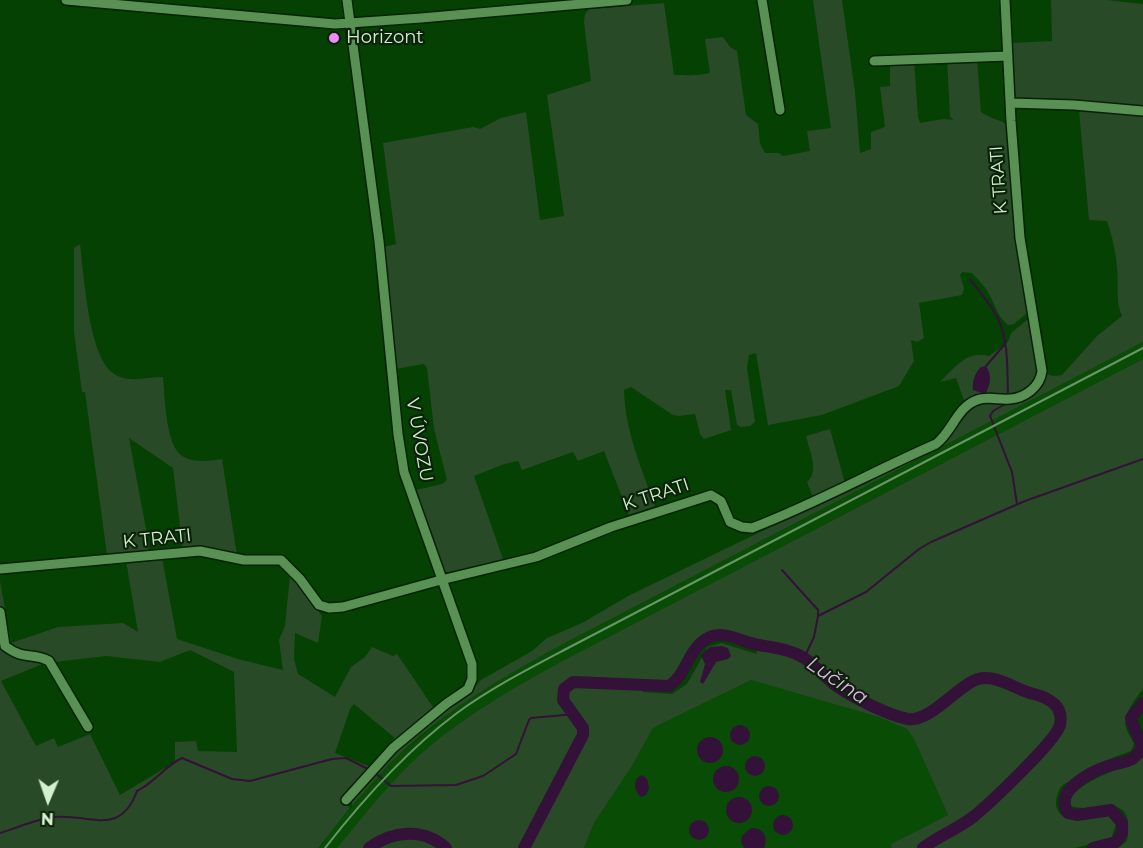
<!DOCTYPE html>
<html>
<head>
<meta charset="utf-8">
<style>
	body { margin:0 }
	#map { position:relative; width:1143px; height:848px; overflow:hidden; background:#044103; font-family:Montserrat,sans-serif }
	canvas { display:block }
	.north { position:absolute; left:18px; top:770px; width:60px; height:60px; -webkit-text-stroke:4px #0b220a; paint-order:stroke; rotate:182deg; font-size:16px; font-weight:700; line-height:24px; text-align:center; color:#d2efce }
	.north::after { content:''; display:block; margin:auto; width:21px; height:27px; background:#d2efce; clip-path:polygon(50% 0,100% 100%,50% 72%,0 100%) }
</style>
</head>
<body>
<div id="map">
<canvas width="1143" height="848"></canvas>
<div class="north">N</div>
</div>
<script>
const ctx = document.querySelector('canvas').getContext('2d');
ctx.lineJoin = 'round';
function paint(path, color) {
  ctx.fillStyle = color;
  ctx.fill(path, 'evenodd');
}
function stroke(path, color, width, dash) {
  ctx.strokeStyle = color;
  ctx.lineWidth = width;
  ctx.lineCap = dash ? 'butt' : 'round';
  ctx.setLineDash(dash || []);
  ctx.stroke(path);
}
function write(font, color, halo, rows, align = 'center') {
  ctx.font = font + ' Montserrat,sans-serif';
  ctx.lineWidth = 4.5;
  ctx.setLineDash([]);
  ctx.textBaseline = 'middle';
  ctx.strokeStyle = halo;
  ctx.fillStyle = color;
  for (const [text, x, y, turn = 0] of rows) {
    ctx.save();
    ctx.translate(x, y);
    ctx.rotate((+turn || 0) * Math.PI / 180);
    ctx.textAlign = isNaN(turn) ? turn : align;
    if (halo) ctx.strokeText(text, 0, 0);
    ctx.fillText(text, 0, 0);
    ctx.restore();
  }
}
paint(new Path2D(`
	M1143,342V359L572,656L500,696L462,721L409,765L370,808L337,848H318L359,798L399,755L454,709L492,683L565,643Z
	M751,680L878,717L907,729L914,739L948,815L891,844L892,848H584L594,823L632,766L653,728Z`), '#084c06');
paint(new Path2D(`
	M813,0H842L855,92L860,153L871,149V132L885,127L880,87L890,86V66L892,61L914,60L918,117L920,123L943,119L954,120L950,117L947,59L977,58L981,112C990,119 1003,120 1008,126L1016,233L1013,237L1017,242L1027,313L1014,324L1008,325C998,317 996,307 990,296C987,288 978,280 972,273L962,272L960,275L964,288L962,295L919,303L924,338L917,342L911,340L914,361L899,386L822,415L768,425L756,353L749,355L747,368L755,422L750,426L741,427L737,425L731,390H725L731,430L704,439L700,434L695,414L679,416L673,415L631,387L624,390C625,430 641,467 655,506L629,515L604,451L578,461L573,452L522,470L518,461L504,464L474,476L503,559L501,561L454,574L443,571L415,494L416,490L442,484L447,480L434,429L427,368L424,364L396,369L383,247L396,244L383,143L473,127L480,129L501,118L526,112L540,220L564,216L547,95L591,81L584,22L585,14L589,9L664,3L674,75C687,75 698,76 710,73L705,39L723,37L730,47L737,51L746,115L758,124L760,144L765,153H779L783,156L810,151L807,131L831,128Z
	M1051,0H1107L1143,4V109L1014,100L1010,43L1052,41Z
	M1079,110L1143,113V342L565,643C506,675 448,708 399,755C382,771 368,789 352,806L351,798L356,786L349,788L344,794L348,797L347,805L350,808L318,848H0V581L11,643L58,627L123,623L138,632L126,561L162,557L177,639L238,659L283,670L279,640L285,626L290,575L322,616L318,643L295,633L294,659L298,674L335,697L351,667L365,657L372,647L393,656L397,654L435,710L396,739L354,704L350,709L335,753L376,769L445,708L474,688L481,680L532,651L547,638L582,623L630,595L785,520L784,517L934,447L964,411L980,401L1020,399L1044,373L1053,376L1062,375L1097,336L1122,316C1115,302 1119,284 1117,268C1116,252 1112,236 1107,221L1089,220ZM190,650L234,672L237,752L198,751L196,741L175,742V762L120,795L90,734L58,747L54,738L36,746L1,681L45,663L106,656L160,662Z
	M80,244C84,273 88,355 113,373C127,384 147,377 163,377C165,396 165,448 184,457C196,463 209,461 222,459L237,555L183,551L173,468L129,438L149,545L148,550L143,554L107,555L85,392H82L74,332V248Z
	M1027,320L1030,321L1039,371L1036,374L1037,381C1020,400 989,399 965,403L956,378L940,382C955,368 966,350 989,356L1008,342L1011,333Z
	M1143,359V688C1137,698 1122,714 1126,727C1127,733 1132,738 1134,744L1131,751C1111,758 1094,765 1077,777C1072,781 1065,782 1061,787C1058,791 1056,799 1056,804C1058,828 1094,817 1109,814L1117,822L1111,839L1075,848H892L891,844L948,815L914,739L907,729L878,717L751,680L653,728L632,766L594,823L584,848H337C360,820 383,791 409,765C457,719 514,687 572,656ZM726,633L755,642L757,654L721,643L708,647L687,684L672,694L643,692L637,683H667L674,680L695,644L711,634Z
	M830,429L845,483L814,500L807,482C820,472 809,450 806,436Z
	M1143,757V848H1118L1127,841C1136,786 1096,815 1071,806L1070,798C1089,776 1119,771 1143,757Z`), '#294a26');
paint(new Path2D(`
	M986,366C992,375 991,385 985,394L973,390C972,381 975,373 981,367Z
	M722,646L728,648L731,656L728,659L716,662L703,684L700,682L705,664L701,655L710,647Z
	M730 735a10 10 0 1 1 20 0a10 10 0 1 1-20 0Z
	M697 750a13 13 0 1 1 26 0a13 13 0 1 1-26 0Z
	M745 766a10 10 0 1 1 20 0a10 10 0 1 1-20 0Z
	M713 779a13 13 0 1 1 26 0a13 13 0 1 1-26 0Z
	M642,775L647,779L649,788L646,795L641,797C634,791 632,779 642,775Z
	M759 796a10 10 0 1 1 20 0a10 10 0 1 1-20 0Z
	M726 810a13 13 0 1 1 26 0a13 13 0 1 1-26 0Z
	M773 825a10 10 0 1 1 20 0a10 10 0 1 1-20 0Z
	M689 830a10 10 0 1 1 20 0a10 10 0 1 1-20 0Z
	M751,828C763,827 769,837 764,848H744L741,842L742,836Z`), '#341139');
stroke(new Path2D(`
	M970,279C980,293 993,306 999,321C1009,343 1007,372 1008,395
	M986,366L1005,344
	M1007,403L993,411L990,416L1012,472L1017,504
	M782,570L818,610V616
	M804,658L814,637L818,616L866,592L919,549L931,542L1025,501L1143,459
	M374,772L391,786L456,785L483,776L516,754L529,720L531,718L575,714
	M0,833C17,828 36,819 54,817C91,814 120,837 137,791C154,783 165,766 182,758L232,779L250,781L332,759L346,758L368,769`), '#341139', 2);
stroke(new Path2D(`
	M369,848C392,831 423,827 446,848
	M524,848L583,735V728L563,700L564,689L573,682L669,686C687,675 688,648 708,638C721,631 735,638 747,642C766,648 787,647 804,658C817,666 826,679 838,687C854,698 890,716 908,719C931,722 958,685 978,679C997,674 1016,690 1034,694C1049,698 1064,706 1060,725C1056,741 989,804 973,817C958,829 938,836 923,848
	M1093,848L1116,842L1122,833V823L1111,810L1077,815L1068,813C1053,791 1090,772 1108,766C1116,763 1125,763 1132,759C1135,757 1139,752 1142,749C1140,737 1134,730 1131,718L1143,703`), '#341139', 12);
const minor = new Path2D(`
	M66,0L335,24L421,18L627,0
	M762,0L780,110
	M874,61L1008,56
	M1011,103L1074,105L1143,111
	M0,569L200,551L244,560H281L300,579L319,605L329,608L343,607L441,580L536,557L611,527L711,495L721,501L730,522L742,527L752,528C815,504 874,471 936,444C952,432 957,407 977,400C988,396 998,400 1010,399C1025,398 1040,387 1042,371L1020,238L1011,121L1005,0
	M0,612L5,646C25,661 32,652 49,661L88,727
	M346,800L393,748L446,704L468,689L472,679V664L404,472L398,434L379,241L347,0`);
stroke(minor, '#062305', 12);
stroke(minor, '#599154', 9);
stroke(new Path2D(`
	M325,848C364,798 406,751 457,713C491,688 530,668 568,648L1143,348`), '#699667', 2);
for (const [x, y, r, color] of [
	[334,38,6,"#ec8cfa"]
]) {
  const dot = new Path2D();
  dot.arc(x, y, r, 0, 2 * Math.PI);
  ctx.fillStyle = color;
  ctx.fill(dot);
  stroke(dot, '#0b220a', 2);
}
write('18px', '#d2efce', '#0b220a', [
	["Horizont",346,38]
], 'left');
write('18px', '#d2efce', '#0b220a', [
	["K TRATI",999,180,-94],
	["V ÚVOZU",419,440,80],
	["K TRATI",656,495,-18],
	["K TRATI",157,539,-6]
]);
write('italic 20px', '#e9adf1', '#0b220a', [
	["Lučina",837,681,34]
]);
</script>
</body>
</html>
